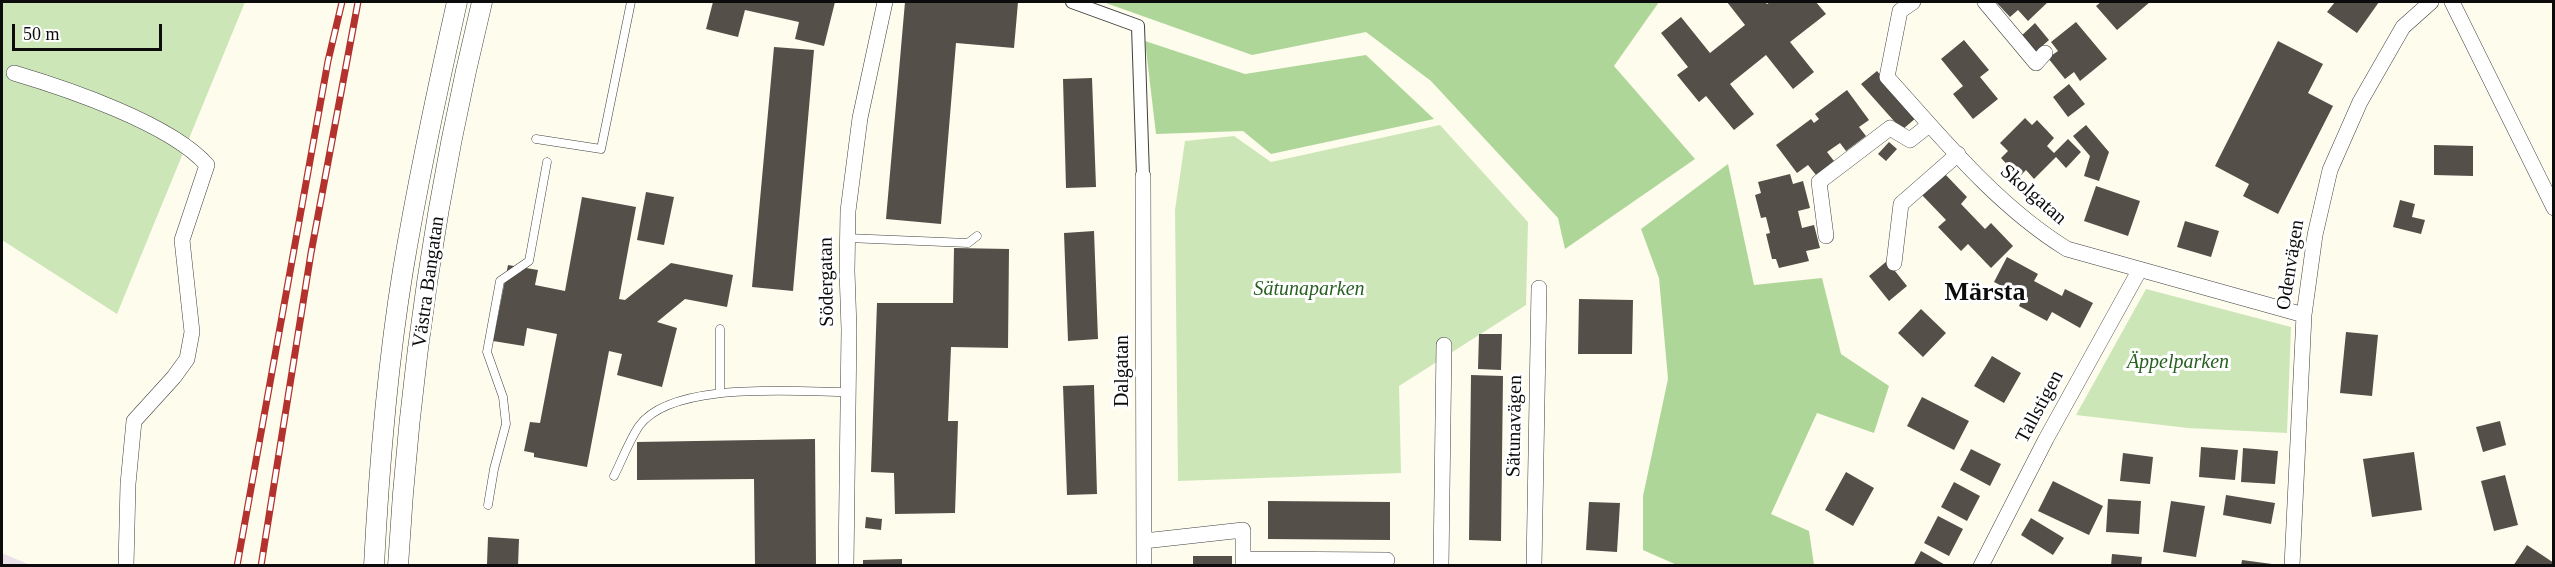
<!DOCTYPE html>
<html>
<head>
<meta charset="utf-8">
<style>
	body { margin:0 }
	#map { position:relative; width:2555px; height:567px; overflow:hidden; background:#fefced; font-family:"Times New Roman",serif }
	canvas { display:block }
	.frame { position:absolute; inset:0; border:3px solid #0c0c0c; pointer-events:none }
	.scale { position:absolute; left:12px; top:24px; width:150px; height:27px; box-sizing:border-box; border:3px solid #0c0c0c; border-top:0; padding-left:8px; font-size:18px; line-height:21px; white-space:nowrap; color:#0c0c0c; -webkit-text-stroke:4px #fff; paint-order:stroke }
</style>
</head>
<body>
<div id="map">
<canvas width="2555" height="567"></canvas>
<div class="frame"></div>
<div class="scale">50 m</div>
</div>
<script>
const ctx = document.querySelector('canvas').getContext('2d');
ctx.lineJoin = 'round';
function paint(path, color) {
  ctx.fillStyle = color;
  ctx.fill(path, 'evenodd');
}
function stroke(path, color, width, dash) {
  ctx.strokeStyle = color;
  ctx.lineWidth = width;
  ctx.lineCap = dash ? 'butt' : 'round';
  ctx.setLineDash(dash || []);
  ctx.stroke(path);
}
function write(font, color, halo, rows, align = 'center') {
  ctx.font = font + ' "Times New Roman",serif';
  ctx.lineWidth = 6;
  ctx.setLineDash([]);
  ctx.textBaseline = 'middle';
  ctx.strokeStyle = halo;
  ctx.fillStyle = color;
  for (const [text, x, y, turn = 0] of rows) {
    ctx.save();
    ctx.translate(x, y);
    ctx.rotate((+turn || 0) * Math.PI / 180);
    ctx.textAlign = isNaN(turn) ? turn : align;
    if (halo) ctx.strokeText(text, 0, 0);
    ctx.fillText(text, 0, 0);
    ctx.restore();
  }
}
paint(new Path2D(`
	M2,553L30,565H2Z`), '#ebe1eb');
paint(new Path2D(`
	M2,2H245L117,314L2,240Z
	M1440,125L1528,222L1526,305L1399,386L1401,473L1178,481L1175,210L1185,141L1234,136L1271,162Z
	M2146,289L2291,327L2287,433L2188,428L2076,415Z`), '#cce6b8');
paint(new Path2D(`
	M1103,2H1659L1614,66L1695,159L1565,249L1558,218L1431,81L1366,32L1252,55Z
	M1145,41L1245,74L1366,55L1434,119L1271,154L1243,131L1156,134Z
	M1728,164L1754,285L1822,278L1841,354L1889,386L1874,433L1817,413L1771,514L1809,531L1814,565H1677L1643,550V496L1668,379L1659,278L1641,229Z`), '#afd699');
paint(new Path2D(`
	M713,2H835L824,46L795,39L799,22L745,10L738,37L706,29Z
	M905,2H1018L1014,48L956,43L941,224L886,219Z
	M1727,2H1765L1767,4L1770,2H1816L1826,14L1790,42L1814,72L1793,89L1766,55L1730,84L1754,114L1734,130L1706,96L1699,102L1677,75L1688,67L1661,33L1681,17L1710,53L1745,25Z
	M1996,2H2048L2028,21L2018,10L2010,17Z
	M2101,2H2150L2117,30L2096,6Z
	M2335,2H2379L2357,33L2327,12Z
	M2076,22L2107,59L2080,81L2074,72L2065,79L2048,58L2058,51L2051,42Z
	M2035,23L2049,40L2032,55L2018,39Z
	M1964,40L1989,70L1980,77L1998,99L1973,119L1953,94L1963,86L1941,59Z
	M2278,41L2323,64L2308,93L2333,106L2278,214L2243,196L2249,184L2215,166Z
	M774,47L814,50L793,291L752,287Z
	M1877,71L1917,117L1902,130L1861,84Z
	M1092,78L1096,187L1066,188L1063,79Z
	M2069,84L2085,104L2068,117L2053,97Z
	M1847,90L1869,120L1859,127L1866,136L1846,151L1840,143L1827,152L1834,161L1816,175L1808,165L1797,173L1776,145L1811,119L1814,123L1819,119L1815,114Z
	M2025,118L2032,125L2037,120L2054,138L2047,146L2054,153L2068,139L2081,152L2066,168L2056,157L2034,179L2026,170L2019,177L2001,158L2008,151L2000,143Z
	M2086,125L2109,152L2099,181L2084,176L2090,156L2073,136Z
	M1889,142L1897,149L1886,161L1878,154Z
	M2434,145L2473,146V176L2434,175Z
	M1944,173L1967,197L1961,204L1985,229L1991,223L2013,246L1991,268L1968,244L1961,251L1938,227L1946,220L1922,195Z
	M1790,174L1793,184L1803,181L1810,208L1798,211L1802,228L1814,225L1820,248L1806,251L1809,261L1779,268L1776,259H1772L1766,234L1770,233L1766,217L1761,218L1755,195L1761,193L1758,182Z
	M2096,186L2140,201L2128,236L2084,221Z
	M646,192L674,197L664,245L637,240Z
	M582,197L636,207L619,299L625,300L671,263L733,275L727,307L685,299L657,322L677,328L662,387L617,375L622,354L609,351L587,467L534,457V453L524,451L530,422L540,423L557,334L527,328L524,346L493,341L508,265L538,270L535,285L565,291Z
	M2400,200L2415,204L2412,217L2425,220L2421,234L2393,227Z
	M2185,221L2219,231L2211,257L2177,247Z
	M1094,231L1098,339L1068,341L1064,233Z
	M954,248L1009,249L1008,348L951,347L948,421H958L955,513L895,514L894,473L871,472L877,303H953Z
	M2007,257L2038,274L2034,281L2062,296L2065,289L2093,303L2080,328L2052,312L2047,321L2019,306L2023,297L1994,282Z
	M1887,261L1907,286L1889,301L1869,276Z
	M1579,299L1633,300L1632,354H1578Z
	M1921,309L1946,333L1923,357L1898,333Z
	M2346,332L2378,335L2372,396L2340,393Z
	M1479,334H1502L1501,370L1478,369Z
	M1992,356L2021,373L2004,403L1974,386Z
	M1471,375L1503,376L1501,541L1469,540Z
	M1094,385L1097,494L1067,495L1063,386Z
	M1922,397L1969,421L1954,450L1907,426Z
	M2500,421L2506,445L2483,452L2476,427Z
	M815,439L816,566H755L754,479L637,480V442Z
	M2201,447L2238,450L2235,480L2199,477Z
	M2243,448L2278,451L2275,484L2241,482Z
	M1971,449L2001,464L1990,486L1960,470Z
	M2414,452L2422,510L2372,517L2363,459Z
	M2123,453L2153,457L2150,484L2120,481Z
	M1846,472L1874,488L1853,526L1825,510Z
	M2505,475L2518,525L2494,531L2481,481Z
	M2053,481L2103,506L2089,535L2038,511Z
	M1954,482L1980,496L1967,521L1941,507Z
	M2226,495L2275,503L2271,524L2223,515Z
	M2108,499L2141,501L2139,534L2106,532Z
	M1268,501L1390,502V540L1268,539Z
	M2171,501L2205,506L2196,557L2163,552Z
	M1589,502L1620,503L1617,552L1586,550Z
	M1938,516L1963,529L1949,556L1924,543Z
	M866,517L882,519L881,530L865,528Z
	M2031,518L2064,538L2053,555L2021,535Z
	M488,537L519,539L518,566L487,564Z
	M2527,545L2554,563V566H2513Z
	M1921,551L1947,566H1913Z
	M2112,554L2142,557L2141,566H2111Z
	M1193,556H1232V566H1193Z
	M902,559V566H863V560Z
	M2242,560L2272,564V566H2241Z`), '#544f49');
const service = new Path2D(`
	M536,139L601,149L631,2
	M847,238L968,243L977,236
	M720,391V329
	M614,476C622,460 629,441 639,426C672,380 797,392 848,392
	M488,505L494,469L506,424L503,397L487,352L500,281L529,261L547,162`);
const pedestrian = new Path2D(`
	M1072,2L1138,26L1143,176`);
const minor = new Path2D(`
	M1985,2L2036,63L2045,53
	M2452,2L2554,208
	M1900,11L1887,77C1942,138 1997,206 2067,249L2304,315
	M1900,11L1913,2
	M14,73C68,89 171,124 207,165L182,240L192,332L187,359L174,377L134,421L128,484L126,566
	M1143,176L1144,566
	M1826,236L1819,182L1890,128L1910,140L1929,125
	M1894,263L1901,204L1958,154
	M1144,541L1243,530V566
	M1243,559L1387,560
	M846,566L849,329L847,271L848,211L860,118L885,2
	M1441,566L1444,345
	M1534,566L1539,288
	M1981,566L2046,439L2139,271
	M2292,566L2304,315L2315,235L2330,170L2360,102L2403,27L2431,2`);
const tertiary = new Path2D(`
	M374,566C379,467 387,368 403,270C418,180 437,91 457,2
	M398,566C409,376 437,186 482,2`);
stroke(service, '#3f3f3f', 9);
stroke(pedestrian, '#3f3f3f', 14);
stroke(minor, '#3f3f3f', 16);
stroke(tertiary, '#3f3f3f', 21);
stroke(service, '#fff', 8);
stroke(pedestrian, '#fff', 12);
stroke(minor, '#fff', 15);
stroke(tertiary, '#fff', 20);
const rail = new Path2D(`
	M237,566L328,61L342,2
	M261,566L311,253L358,2`);
stroke(rail, '#b4322d', 7);
stroke(rail, '#fff', 4.5, [14]);
write('20px', '#0c0c0c', '#fff', [
	["Skolgatan",2033,195,41],
	["Odenvägen",2291,265,-81],
	["Västra Bangatan",429,282,-82],
	["Södergatan",827,282,-91],
	["Dalgatan",1123,371,-90],
	["Tallstigen",2040,407,-62],
	["Sätunavägen",1515,426,-89]
]);
write('italic 20px', '#286021', '#fff', [
	["Sätunaparken",1309,290],
	["Äppelparken",2178,363]
]);
write('bold 26px', '#0c0c0c', '#fff', [
	["Märsta",1985,293]
]);
</script>
</body>
</html>
